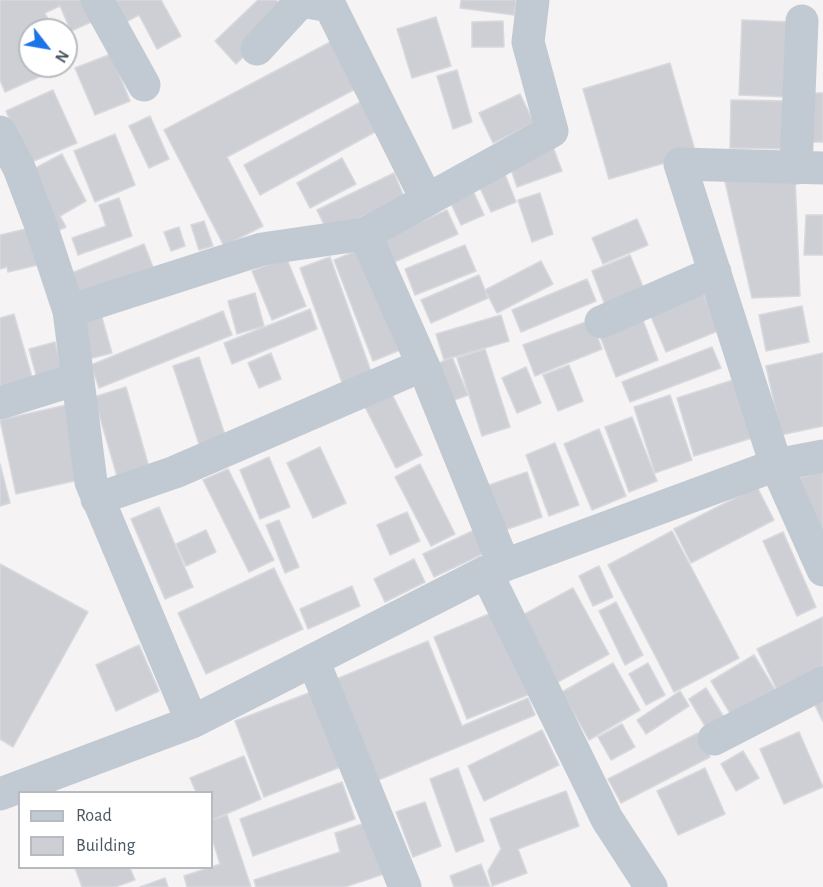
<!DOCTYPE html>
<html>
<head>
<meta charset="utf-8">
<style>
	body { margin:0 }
	#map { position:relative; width:823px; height:887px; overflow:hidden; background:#f5f3f3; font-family:"Alegreya Sans",sans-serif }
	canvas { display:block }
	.legend { position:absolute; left:18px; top:791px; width:195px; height:78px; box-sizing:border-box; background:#fff; border:2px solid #b7bbc0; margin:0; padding:8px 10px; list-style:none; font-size:18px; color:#4a5661 }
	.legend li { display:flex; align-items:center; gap:12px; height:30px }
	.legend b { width:30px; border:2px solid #b7bbc0 }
	.north { position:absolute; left:18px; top:18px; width:60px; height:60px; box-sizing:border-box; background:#fff; border:2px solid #b7bbc0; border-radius:50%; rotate:121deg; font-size:16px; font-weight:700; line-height:24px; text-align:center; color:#4a5661 }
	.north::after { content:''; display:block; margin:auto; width:21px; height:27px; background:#1a73e8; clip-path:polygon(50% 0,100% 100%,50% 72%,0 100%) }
</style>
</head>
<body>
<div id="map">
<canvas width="823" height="887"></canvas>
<ul class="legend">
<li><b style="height:8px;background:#c1cad2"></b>Road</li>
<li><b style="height:16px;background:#cdcfd5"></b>Building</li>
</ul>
<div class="north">N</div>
</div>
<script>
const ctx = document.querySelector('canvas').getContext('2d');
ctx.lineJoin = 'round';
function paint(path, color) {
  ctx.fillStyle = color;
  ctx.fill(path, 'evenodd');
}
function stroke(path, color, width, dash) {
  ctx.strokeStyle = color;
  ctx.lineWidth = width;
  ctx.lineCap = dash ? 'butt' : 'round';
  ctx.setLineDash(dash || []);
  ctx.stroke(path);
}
const building = new Path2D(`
	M0,0H90L98,19L71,31L60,6L45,13L53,30H30V66H47L50,72L5,92L0,80Z
	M106,0H161L181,36L157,49L139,15L120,25Z
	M258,0H276L289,13L236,64L215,41Z
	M461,0H516L514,15L460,8Z
	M436,17L451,66L412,78L397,29Z
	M742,20L791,22L788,97L739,95Z
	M503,21L504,47H472V22Z
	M334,40L359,87L227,157L263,226L224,246L164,130Z
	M111,54L130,101L95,115L75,68Z
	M670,63L696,154L609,179L583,89Z
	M457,70L472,122L453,129L437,76Z
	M53,90L77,143L29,163L6,111Z
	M807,93H823V142H808Z
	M520,94L534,123L493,143L479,113Z
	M368,98L384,127L260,195L244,165Z
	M731,100L792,101L791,149L730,148Z
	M150,116L169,159L149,168L129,126Z
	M115,134L135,185L95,202L74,151Z
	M553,147L562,171L517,187L509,163Z
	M62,154L86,201L60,216L66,227L57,231L26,173Z
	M342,158L356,184L310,208L297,183Z
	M502,167L516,202L491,212L476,179Z
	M394,173L404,197L328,233L317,210Z
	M723,173L795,176L800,296L752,298Z
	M470,184L484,215L461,225L447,195Z
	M540,193L553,234L532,242L518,200Z
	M119,198L132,236L78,255L72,238L106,226L99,205Z
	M447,210L458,234L392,263L382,239Z
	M806,215H823V255H804Z
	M637,219L648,245L603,264L592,238Z
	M204,221L213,246L199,250L191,225Z
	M34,227L42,264L8,272L7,267L0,269V235Z
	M179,227L185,246L171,251L164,232Z
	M144,244L153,267L73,299L64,276Z
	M465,245L476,271L415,295L405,269Z
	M366,247L405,348L373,361L334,260Z
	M630,255L646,294L607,310L592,271Z
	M286,257L306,306L272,320L252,271Z
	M330,257L373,377L344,388L300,268Z
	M541,261L553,284L497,313L485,290Z
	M479,275L488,298L431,323L421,300Z
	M587,279L596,301L521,332L512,310Z
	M702,290L718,331L666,352L649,312Z
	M255,293L264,326L237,334L228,301Z
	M802,306L809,342L766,351L759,315Z
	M310,309L317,329L232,364L224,343Z
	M223,311L232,335L99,388L91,365Z
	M14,314L34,384L0,393V318Z
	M101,314L112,353L85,360L75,321Z
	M501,315L509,341L444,360L436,334Z
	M641,315L658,360L616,377L598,331Z
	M591,320L602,349L535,376L523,345Z
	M55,342L64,380L39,386L29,349Z
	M712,347L721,368L630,402L622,382Z
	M485,349L510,427L482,436L457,358Z
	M271,353L281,379L259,388L248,363Z
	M823,353V426L781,435L766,366Z
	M199,357L227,441L201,450L173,366Z
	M452,357L468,395L452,401L437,364Z
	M569,365L583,401L558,411L543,375Z
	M526,367L541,403L517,413L502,378Z
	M733,380L752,438L694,456L677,398Z
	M126,387L151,474L119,483L94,397Z
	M390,390L422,455L396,468L363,403Z
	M670,395L692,460L655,473L634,407Z
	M66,405L83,479L16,494L0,420Z
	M632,417L657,481L629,492L605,427Z
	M599,429L626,496L592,510L564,444Z
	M555,443L579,505L549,516L526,455Z
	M320,447L346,503L313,518L287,463Z
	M269,457L290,507L260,519L240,470Z
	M0,464L10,503L0,506Z
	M420,464L455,534L431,546L395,477Z
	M228,469L274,560L249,572L203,480Z
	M823,471V536L796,479Z
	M527,472L542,517L505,530L489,485Z
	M757,487L774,520L691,563L674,529Z
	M159,507L193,587L165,599L131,519Z
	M407,512L420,541L390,555L377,525Z
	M279,520L299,567L285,573L266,525Z
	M481,527L491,550L434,577L423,554Z
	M206,530L216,552L186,566L176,544Z
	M672,531L739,658L674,692L608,565Z
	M783,532L816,607L797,616L763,541Z
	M414,559L425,582L385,602L374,579Z
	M0,564L88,612L13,747L0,739Z
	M599,566L613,597L593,606L579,576Z
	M274,568L303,629L206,674L178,613Z
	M352,586L360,606L308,629L300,609Z
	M573,588L609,654L556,683L521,616Z
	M616,602L643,655L625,665L599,611Z
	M496,611L530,694L467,719L434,637Z
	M823,617V677L781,698L757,649Z
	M428,641L462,726L528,698L535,715L376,781L334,680Z
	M139,645L159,691L116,711L96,665Z
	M754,655L780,698L737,725L711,681Z
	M613,663L640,710L589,740L562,692Z
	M648,663L665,695L646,705L629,674Z
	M706,688L730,727L712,738L689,699Z
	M314,691L343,766L264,797L235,721Z
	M680,691L689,706L646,734L637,720Z
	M823,699V722L814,703Z
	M622,724L635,747L611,760L598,737Z
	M542,730L559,765L484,801L468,766Z
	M799,732L823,787L784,804L760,749Z
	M698,733L710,757L621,803L608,779Z
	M743,751L759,778L736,791L721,764Z
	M244,756L261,799L212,820V792H196L190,778Z
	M458,768L484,841L456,852L430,779Z
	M705,768L725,814L678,835L657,791Z
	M342,782L355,819L253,856L240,819Z
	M566,791L579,826L518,849L527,873L492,886L488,871L501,849L490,819Z
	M425,802L441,846L413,857L396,812Z
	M227,815L251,887H187L184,876L220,864L212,838V820Z
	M368,822L384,874L345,887H256L254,880L340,852L335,833Z
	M481,864L490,887H454L450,876Z
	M75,868H130L135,880L115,887H82Z
	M165,878L168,887H140Z`);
paint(building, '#cdcfd5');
stroke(building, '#d7d9de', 1.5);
stroke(new Path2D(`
	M97,0L144,85
	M257,49L301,1L330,6L427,200
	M0,132L19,168L41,226L69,311L91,482L192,722
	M796,168L802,21
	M823,168L680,164L776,465L823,570
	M365,234L423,365L504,565
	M69,311L262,249L365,234L552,131L528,42L533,0
	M601,322L715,272
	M0,403L77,379
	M97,499L175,472L423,365
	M486,572L607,819L651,887
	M313,660L405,887
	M714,739L823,683
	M0,794L192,722L486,572L776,465L823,456`), '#c1cad2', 33);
</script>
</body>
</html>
